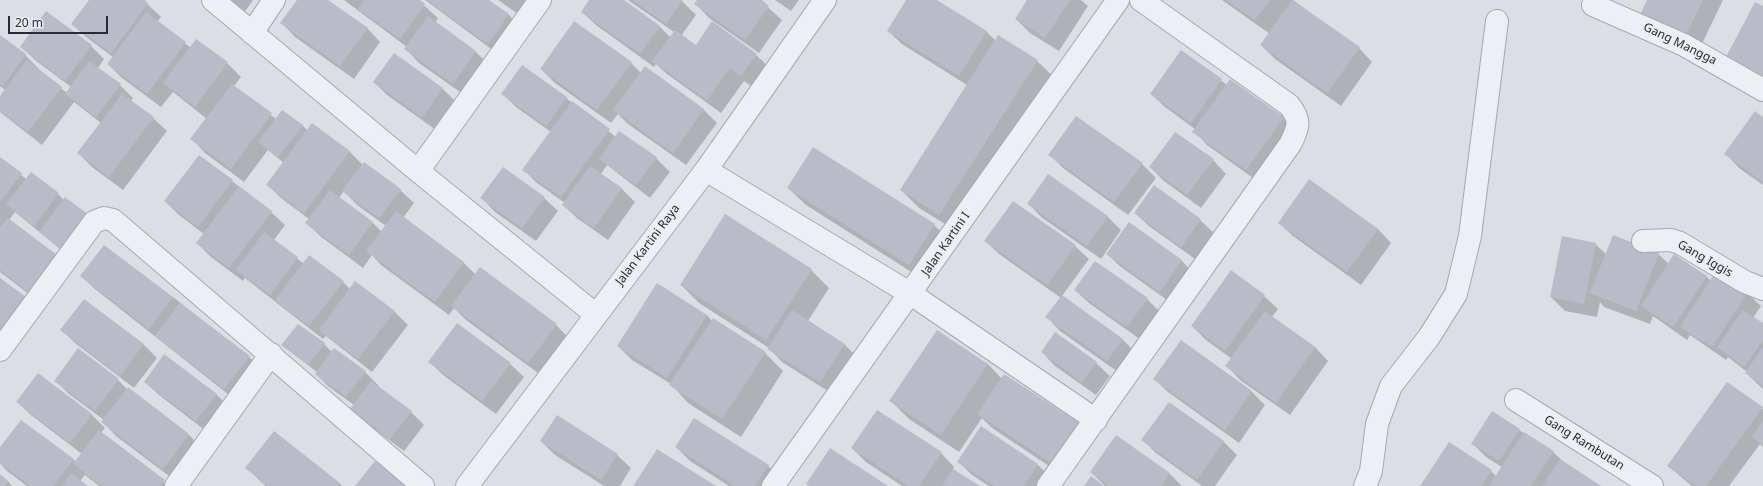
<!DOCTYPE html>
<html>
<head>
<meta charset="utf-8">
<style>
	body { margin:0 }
	#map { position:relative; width:1763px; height:486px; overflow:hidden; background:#dcdee5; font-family:"Noto Sans",sans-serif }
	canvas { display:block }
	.scale { position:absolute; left:8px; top:16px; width:100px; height:18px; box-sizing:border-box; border:2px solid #262a3b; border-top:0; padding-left:5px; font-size:12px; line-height:14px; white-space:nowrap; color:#262a3b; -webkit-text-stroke:3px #ebedf3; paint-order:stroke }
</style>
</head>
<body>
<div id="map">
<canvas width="1763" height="486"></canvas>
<div class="scale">20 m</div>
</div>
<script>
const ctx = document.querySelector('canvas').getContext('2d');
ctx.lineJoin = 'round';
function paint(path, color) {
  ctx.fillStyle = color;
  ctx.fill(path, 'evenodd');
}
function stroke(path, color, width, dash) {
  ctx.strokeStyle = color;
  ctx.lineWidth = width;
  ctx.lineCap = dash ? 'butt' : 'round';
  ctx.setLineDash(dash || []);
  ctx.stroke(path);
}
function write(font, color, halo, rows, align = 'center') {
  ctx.font = font + ' "Noto Sans",sans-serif';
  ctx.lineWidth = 3;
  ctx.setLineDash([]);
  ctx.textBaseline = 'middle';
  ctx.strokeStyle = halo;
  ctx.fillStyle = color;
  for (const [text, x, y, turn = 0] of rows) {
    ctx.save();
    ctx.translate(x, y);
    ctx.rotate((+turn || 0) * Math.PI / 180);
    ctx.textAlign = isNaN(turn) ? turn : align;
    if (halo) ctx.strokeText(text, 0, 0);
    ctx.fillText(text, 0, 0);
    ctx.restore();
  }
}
paint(new Path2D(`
	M90,0H143L161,17L157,22L191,48L196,40L227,63L241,77L234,86L276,119L302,125L308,131L312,125L350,152L363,165L400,190L414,203L403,218L464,263L476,275L480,269L556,325L570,339L542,376L466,320L454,308L449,315L381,265L372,255L363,268L320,236L307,223L309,219L281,198L268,185L284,163L268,150L244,182L205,153L192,139L207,119L173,92L161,107L122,78L108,64L113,57L86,37L72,24ZM344,191L357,205L386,226L382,232L372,222L339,198Z
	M224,0H253L243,14Z
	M298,0H327L367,28L380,42L354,79L295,37L282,23Z
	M344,0H418L438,18L435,23L476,52L489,65L467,97L419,63L406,49L407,47Z
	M425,0H487L509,15L522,29L502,57Z
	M498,0H533L521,16Z
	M591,0H622L660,27L670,37L674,32L628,0H681L696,15L681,36L696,46L756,55L770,68L755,89L744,81L721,113L667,74L656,64L654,67L596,25L582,12Z
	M699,0H760L782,20L759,53L709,18L696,4Z
	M775,0H799L791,11Z
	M908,0H935L987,32L996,41L1037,61L1055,78L958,232L919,208L901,190L967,85L902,44L888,31Z
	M1028,0H1081L1088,6L1059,51L1030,33L1016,19Z
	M1222,0H1293L1359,48L1372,62L1341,106L1275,59L1261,45L1270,34Z
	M1648,0H1723L1697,54Z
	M0,37L25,55L39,69L38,70L67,93L71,87L35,60L22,47L91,46L104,59L98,68L120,85L133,98L131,101L153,118L167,131L123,190L92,167L78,153L101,123L74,102L42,145L0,112V97L5,90L0,86Z
	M1182,52L1227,85L1230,80L1283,118L1297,131L1260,183L1207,145L1194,131L1195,129L1165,107L1151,94Z
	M394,54L443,89L456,102L436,130L387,95L374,82Z
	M631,63L641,73L645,67L704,110L717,123L686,165L628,124L618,114L611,123L555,83L541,69Z
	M503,94L566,98L616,137L656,158L670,172L650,198L607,165L601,174L622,189L635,202L608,240L577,218L563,205L565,203L537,183L524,170L551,132L516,107Z
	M1763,118V185L1739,168L1726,154Z
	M1049,154L1142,164L1156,178L1128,215L1063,168Z
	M0,158L26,179L58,194L64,200L76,262L15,212L9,220L56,256L42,304L0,272Z
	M1213,160L1226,174L1201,208L1164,181L1150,167Z
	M1049,175L1108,217L1121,230L1101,259L1041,217L1028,203Z
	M232,181L271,212L285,225L274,240L304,264L343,282L350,289L394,311L408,325L372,372L326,336L323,339L245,278L243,281L211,257L197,243L204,234L179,215L165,201Z
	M1309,181L1378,229L1391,243L1361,285L1293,236L1279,223Z
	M1154,187L1200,220L1214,233L1195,259L1149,226L1135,213Z
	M788,188L934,225L952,242L927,282L806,205Z
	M482,198H544L558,211L536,241L495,212Z
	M1129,223L1182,261L1195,275L1174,305L1121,267L1107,254Z
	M985,241L1075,246L1089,259L1062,296L1123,340L1136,353L1121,374L1060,331L1047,317L1061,298L999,254Z
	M1595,244L1606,254H1658L1669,264L1706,276L1711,281L1747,293L1761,306L1753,318L1763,325V389L1746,373L1747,372L1728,357L1726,360L1690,335L1687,340L1653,316L1650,324L1604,307L1600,302L1597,317L1565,311L1551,297Z
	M811,270L829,288L808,321L844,344L858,358L834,395L782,362L769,348L699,303L681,285Z
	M81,276L173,297L249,357L263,370L238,402L95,289Z
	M1075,290L1147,299L1160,312L1141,340L1089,303Z
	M1264,296L1278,309L1272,317L1315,347L1328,361L1290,415L1240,380L1227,366L1232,359L1206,340L1192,326Z
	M84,300L144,345L157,358L134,388L75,343L62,330Z
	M707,315L712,321L765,353L783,371L741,437L688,403L671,384L632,360L618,346Z
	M1181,342L1252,392L1265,405L1239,443L1168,392L1154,379Z
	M324,344L332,352L365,372L379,386L378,387L411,412L424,425L404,451L365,422L352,409L354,405L329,387L316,374L317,372L282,345Z
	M1042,352L1096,363L1110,376L1096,395L1055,366Z
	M164,356L217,395L230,408L210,434L159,395L145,382Z
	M430,362L510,364L524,377L496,414L443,375Z
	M988,364L1002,379L1077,423L1091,436L1064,476L992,428L982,418L959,452L909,419L891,401Z
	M38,375L92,415L105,428L101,433L169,486H99L85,475L80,481L86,486H27L7,471L0,463V449L73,459L76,462L82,454L31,415L17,402Z
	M55,380H118L128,390L189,435L202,448L177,482L116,436L103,422L104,420L69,394Z
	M1727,383L1763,409V447L1760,444L1729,486H1692L1668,466Z
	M1169,403L1224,442L1237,455L1215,486H1202L1156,453L1143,440Z
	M981,427L1038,465L1051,478L1046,486H989L972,475L958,461Z
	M1519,430L1553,452L1565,463L1599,486H1422L1491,471L1496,476L1502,467L1486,457L1472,443Z
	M274,432L340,484L342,486H266L260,481L246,467Z
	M1117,436L1170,474L1182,486H1105L1091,472Z
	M541,441L617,455L631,468L620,486H604L555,455Z
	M676,447L768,466L782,479L777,486H729L690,461Z
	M852,448L941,453L954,467L953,469L978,486H902L866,462Z
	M0,476L8,481L12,486H0Z`), '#0003');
paint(new Path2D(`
	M89,0H145L148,3L111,53L71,24Z
	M297,0H328L368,28L340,66L280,23Z
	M364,0H420L425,4L400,39L358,9Z
	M426,0H489L509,14L488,44Z
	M589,0H624L660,26L640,54L581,12Z
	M632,0H683L666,24Z
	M697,0H762L769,6L745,40L694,4Z
	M906,0H937L987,31L959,76L887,31Z
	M1027,0H1070L1045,38L1015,19Z
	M1226,0H1270L1255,20Z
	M1292,0L1360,47L1327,93L1260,45Z
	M1647,0H1703L1683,41L1638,19Z
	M1755,2L1763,6V77L1726,57Z
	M46,11L92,45L65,81L20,47Z
	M146,12L186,42L147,94L107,64Z
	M428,16L476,51L453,84L404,49Z
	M574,21L632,62L597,110L540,69Z
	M712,21L757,54L741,76L730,68L707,100L652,61L675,30L696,45Z
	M0,35L26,54L3,86L0,84Z
	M998,35L1038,60L939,215L900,190Z
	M196,39L228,62L195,107L163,83Z
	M1181,50L1222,79L1191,123L1150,94Z
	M394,53L443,88L422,118L373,82Z
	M27,60L62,87L28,132L0,111V96Z
	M89,61L121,84L96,117L65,94Z
	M522,65L567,97L546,126L501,94Z
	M645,66L704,109L673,153L613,110Z
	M1230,79L1284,117L1246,170L1192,132Z
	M232,84L272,113L231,169L190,139Z
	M122,94L154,117L109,177L77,153Z
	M572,101L610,129L561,197L522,170Z
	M282,110L303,125L278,157L258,142Z
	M1755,111L1763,117V182L1724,154Z
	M1076,116L1143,163L1114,202L1048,155Z
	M312,123L350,151L304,213L266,185Z
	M619,131L657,157L636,185L599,159Z
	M1175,132L1214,159L1187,195L1149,167Z
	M813,147L935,224L909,265L787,188Z
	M199,155L233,180L198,227L164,201Z
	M0,157L22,173L0,202Z
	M364,162L401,189L379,218L342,191Z
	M590,166L622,188L594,228L562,205Z
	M503,167L545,197L522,228L480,198Z
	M31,172L59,193L34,226L6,204Z
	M1048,174L1108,216L1087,246L1027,204Z
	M1309,179L1378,229L1347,272L1278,223Z
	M1154,185L1201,219L1181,247L1134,213Z
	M239,186L272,211L229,268L196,243Z
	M330,190L373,222L349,255L305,223Z
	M65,197L89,215L62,249L39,232Z
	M1013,201L1076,245L1047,285L984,241Z
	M396,211L464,262L435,302L366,251Z
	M725,214L812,269L766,340L680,285Z
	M8,218L57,255L28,292L0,270V228Z
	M1129,222L1182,260L1160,292L1106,254Z
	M264,232L298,257L270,295L236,270Z
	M1613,235L1659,253L1636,311L1590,293Z
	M1562,236L1596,243L1584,304L1550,297Z
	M104,245L173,297L149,329L80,276Z
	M1674,254L1707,276L1673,327L1641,306Z
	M309,255L344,281L309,326L275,300Z
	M1095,261L1148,298L1127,327L1074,290Z
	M480,267L557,324L528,363L451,306Z
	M1231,270L1265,295L1225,351L1191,326Z
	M1716,271L1748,292L1712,347L1680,327Z
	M0,278L26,297L0,332Z
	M355,281L395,311L358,359L319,330Z
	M657,283L707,315L667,378L617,346Z
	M1062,295L1123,339L1107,361L1045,317Z
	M84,299L144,344L120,376L60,330Z
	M180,303L250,356L224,389L155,336Z
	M792,310L845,344L820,382L767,349Z
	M1743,310L1763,323V340L1744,367L1717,347Z
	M1265,311L1315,347L1276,403L1225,366Z
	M713,318L766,352L722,419L669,385Z
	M457,323L511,363L482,401L428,362Z
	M298,324L325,343L308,365L281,345Z
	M937,330L988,364L941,435L889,401Z
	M1055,332L1097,362L1082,382L1041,352Z
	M1181,340L1252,391L1225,430L1153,379Z
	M1763,347V386L1745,373Z
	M78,348L119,379L95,411L54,381Z
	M334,348L366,371L346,397L315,374Z
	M164,354L217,394L196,421L144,382Z
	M38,373L92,414L70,443L16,402Z
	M1004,374L1078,422L1051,463L977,414Z
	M371,381L412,411L390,439L350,409Z
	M1727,382L1763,407L1706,486H1696L1667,466Z
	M128,387L189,434L163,469L101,422Z
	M1169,402L1224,441L1197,480L1141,440Z
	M877,410L942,452L919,486H908L851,448Z
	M1492,411L1520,429L1499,461L1471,444Z
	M557,415L618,454L601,480L540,441Z
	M694,418L769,465L755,486H735L675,447Z
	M21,420L74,459L53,486H30L0,463V447Z
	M1763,421V445L1751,437Z
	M981,426L1038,464L1024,486H994L957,462Z
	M99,430L165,480L160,486H102L73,464Z
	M274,431L340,483L338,486H268L245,468Z
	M1524,432L1554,451L1531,486H1489Z
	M1116,435L1170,473L1161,486H1109L1090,472Z
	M1449,442L1492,470L1481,486H1420Z
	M830,448L888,486H809L806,484Z
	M657,449L716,486H633Z
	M1560,459L1601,486H1542Z
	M375,461L408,486H355Z
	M953,469L980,486H942Z
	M71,473L88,486H62Z
	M0,474L8,481L4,486H0Z
	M1091,476L1104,486H1084Z`), '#b9bcc8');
const minor = new Path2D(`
	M213,0L418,171L595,314
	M1593,5L1684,45L1763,90
	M252,33L274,0
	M706,170L911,294L1096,420
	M418,171L540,0
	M1643,241L1671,240L1680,243L1745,282L1763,289
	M0,350L94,222L104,218L113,220L423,486
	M1516,400L1652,486
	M176,486L271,354
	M467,486L706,170L825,0
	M773,486L1118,0
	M1048,486L1291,143C1299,126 1301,120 1289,105L1141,0
	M1365,486L1371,471L1377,424L1391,386L1429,337L1456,294L1470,236L1497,21`);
stroke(minor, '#a5a8b2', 24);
stroke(minor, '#eeeff4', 22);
write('12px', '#262a3b', '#ebedf3', [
	["Gang Mangga",1680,44,26],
	["Jalan Kartini I",946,244,-55],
	["Jalan Kartini Raya",648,245,-53],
	["Gang Iggis",1705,259,30],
	["Gang Rambutan",1584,443,32]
]);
</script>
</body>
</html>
